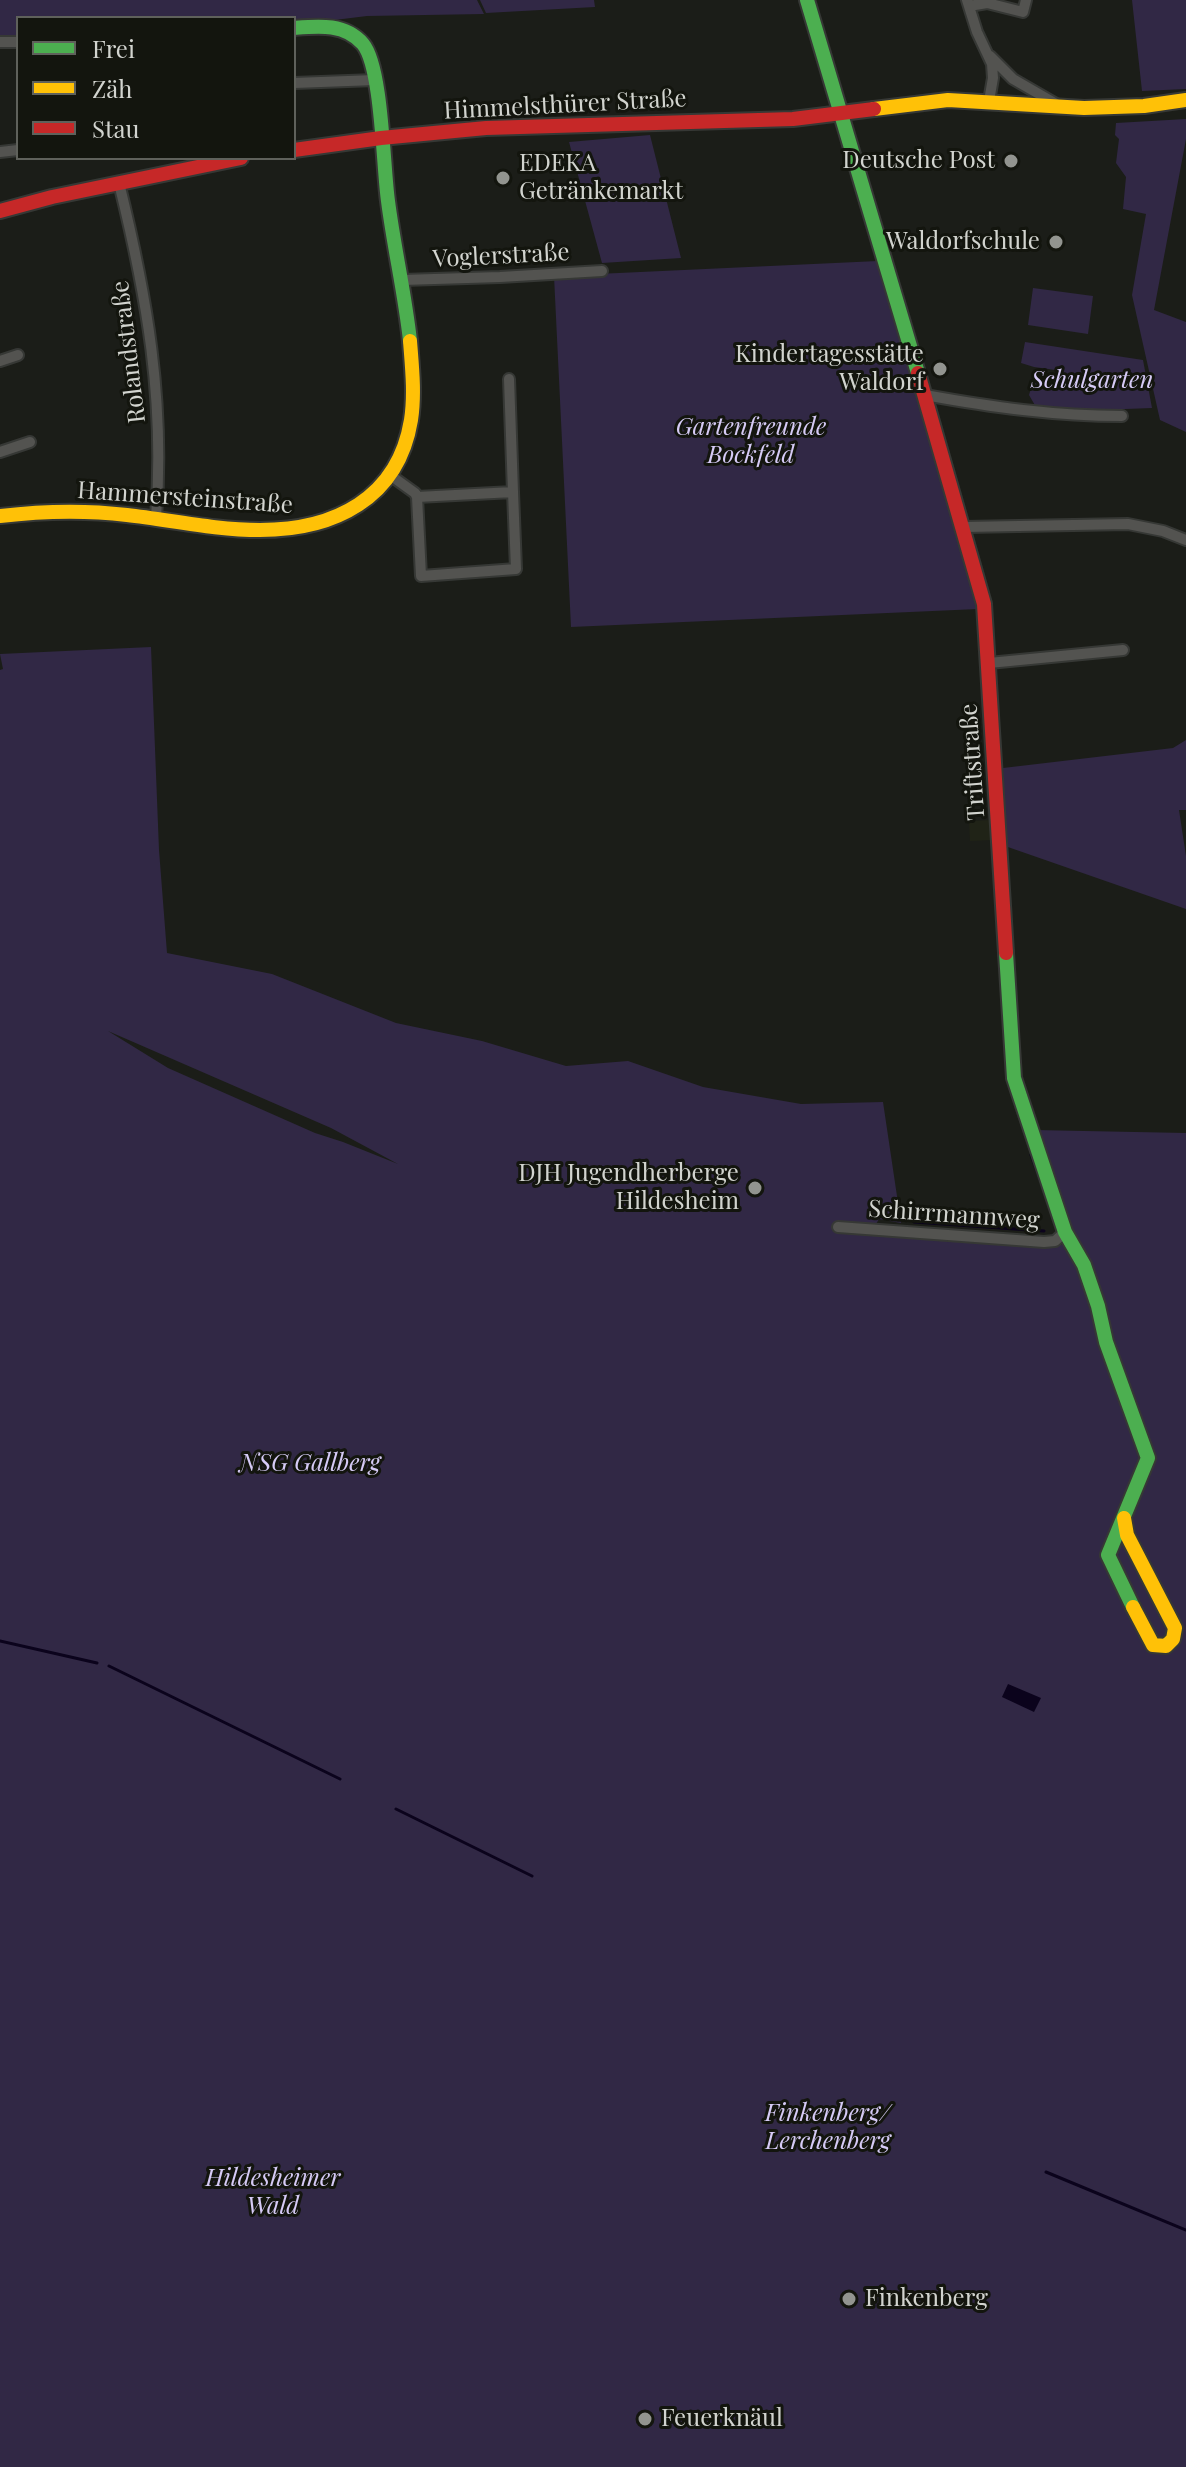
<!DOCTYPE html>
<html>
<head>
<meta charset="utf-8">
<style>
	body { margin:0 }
	#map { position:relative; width:1186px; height:2467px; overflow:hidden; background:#1b1d18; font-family:"Playfair Display",serif }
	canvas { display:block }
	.legend { position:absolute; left:16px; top:16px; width:280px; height:144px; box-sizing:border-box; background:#13150e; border:2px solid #5f615b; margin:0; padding:10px 14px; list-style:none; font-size:24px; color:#d2d4cf }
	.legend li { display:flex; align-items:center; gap:16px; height:40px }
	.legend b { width:40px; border:2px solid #5f615b }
</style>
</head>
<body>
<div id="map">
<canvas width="1186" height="2467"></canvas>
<ul class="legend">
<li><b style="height:10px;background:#4caf50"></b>Frei</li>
<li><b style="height:10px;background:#ffc107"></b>Zäh</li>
<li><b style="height:10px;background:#c62828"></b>Stau</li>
</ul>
</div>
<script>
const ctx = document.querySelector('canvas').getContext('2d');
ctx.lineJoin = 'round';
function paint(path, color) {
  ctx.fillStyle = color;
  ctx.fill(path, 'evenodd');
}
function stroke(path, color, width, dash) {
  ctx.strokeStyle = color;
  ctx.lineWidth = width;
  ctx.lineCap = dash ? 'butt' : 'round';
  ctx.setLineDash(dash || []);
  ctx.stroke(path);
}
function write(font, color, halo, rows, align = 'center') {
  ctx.font = font + ' "Playfair Display",serif';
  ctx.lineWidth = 6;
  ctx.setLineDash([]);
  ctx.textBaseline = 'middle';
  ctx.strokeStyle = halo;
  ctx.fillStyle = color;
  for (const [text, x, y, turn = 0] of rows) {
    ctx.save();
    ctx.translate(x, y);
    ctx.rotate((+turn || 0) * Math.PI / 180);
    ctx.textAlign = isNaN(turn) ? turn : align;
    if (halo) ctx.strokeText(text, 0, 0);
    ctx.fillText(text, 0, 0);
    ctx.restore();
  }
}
paint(new Path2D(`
	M991,820L993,840L970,841L969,821Z`), '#202317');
paint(new Path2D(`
	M0,0H477L484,14L367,16L294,25V18H18V40H0Z
	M480,0H594L595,7L486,13Z
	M1132,0H1186V89L1142,91Z
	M1186,119V139L1154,310L1186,322V432L1160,420L1132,295L1146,214L1123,209L1126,177L1116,163L1119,139L1115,135L1116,123Z
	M650,135L681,258L602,263L569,142Z
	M878,261L962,528L978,609L571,627L554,276Z
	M1033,288L1093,296L1088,334L1028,325Z
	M1025,342L1143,360L1152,408L1099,410L1036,407L1029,395L1033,382H1062L1063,371L1034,367L1021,363Z
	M151,647L159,850L167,953L272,974L396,1023L482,1041L566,1066L628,1061L703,1087L801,1104L883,1102L901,1223L879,1219L870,1234L1061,1245L1071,1236L1034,1130L1186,1133V2467H0V670L3,669L0,654ZM108,1031L331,1128L398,1164L343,1142L315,1133L168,1068Z
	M1186,740V810H1179L1186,856V909L1005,846L1003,768L1173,748Z`), '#312845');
paint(new Path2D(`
	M1008,1684L1041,1698L1034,1712L1002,1697Z`), '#0b031c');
stroke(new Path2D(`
	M1031,1155L1046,1196
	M914,1222L1044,1231
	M0,1641L97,1663
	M109,1666L340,1779
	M396,1809L532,1876
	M1046,2172L1186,2230`), '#0b031c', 3);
const street = new Path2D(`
	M967,0L977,32L992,64L993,78L989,101
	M969,6L987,3L1023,12L1026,0
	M0,42H18
	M990,56L1013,79L1058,105
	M294,83L375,80
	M0,152L18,150
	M119,183C147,297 165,400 156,518
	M402,280L500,277L602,271
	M0,361L18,355
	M509,379L513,492
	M925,395C991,407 1055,416 1122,416
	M0,452L30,442
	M390,475L415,493L417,497L421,576L516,569L513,492L417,497
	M964,527L1128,524L1163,531L1186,540
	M989,663L1123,650
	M838,1227L1044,1242L1055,1241L1065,1232`);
const fast = new Path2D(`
	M807,0L918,373
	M294,28C318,26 345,23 363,44C382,67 383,166 388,201C394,248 405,294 410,341
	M1006,953L1014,1078L1065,1232L1084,1265L1098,1306L1106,1342L1148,1458L1108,1555L1133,1607`);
const slow = new Path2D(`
	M874,109L948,100L1084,108L1144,106L1186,100
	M0,516C42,511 85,510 127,515C171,520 215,530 260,530C334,530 398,499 411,420C415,394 412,367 410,341
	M1124,1518L1127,1535L1175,1628L1173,1639L1166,1646L1153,1645L1133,1607`);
const jam = new Path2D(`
	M294,150L381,138L486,128L793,119L874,109
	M0,211L52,197L241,158
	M918,373L984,604L1006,953`);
stroke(street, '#363835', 14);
stroke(fast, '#363835', 18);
stroke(slow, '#363835', 18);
stroke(jam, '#363835', 18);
stroke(street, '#535350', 10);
stroke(fast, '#4caf50', 14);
stroke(slow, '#ffc107', 14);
stroke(jam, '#c62828', 14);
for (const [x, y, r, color] of [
	[1011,161,8,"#92948f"],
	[503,178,8,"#92948f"],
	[1056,242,8,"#92948f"],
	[940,369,8,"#92948f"],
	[755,1188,8,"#92948f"],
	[849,2299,8,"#92948f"],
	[645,2419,8,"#92948f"]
]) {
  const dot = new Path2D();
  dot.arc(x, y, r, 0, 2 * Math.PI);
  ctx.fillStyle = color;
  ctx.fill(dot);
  stroke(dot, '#13150e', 3);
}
write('24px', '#d2d4cf', '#13150e', [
	["Himmelsthürer Straße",565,105,-3],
	["Voglerstraße",501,256,-3],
	["Rolandstraße",129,352,-97],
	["Hammersteinstraße",185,498,4],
	["Triftstraße",973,762,-94],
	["Schirrmannweg",954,1215,4]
]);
write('24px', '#d2d4cf', '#13150e', [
	["Deutsche Post",995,161],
	["EDEKA",519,164,"left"],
	["Getränkemarkt",519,192,"left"],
	["Waldorfschule",1040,242],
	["Kindertagesstätte",924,355],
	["Waldorf",924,383],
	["DJH Jugendherberge",739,1174],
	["Hildesheim",739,1202],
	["Finkenberg",865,2299,"left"],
	["Feuerknäul",661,2419,"left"]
], 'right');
write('italic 24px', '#d6cbf6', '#13150e', [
	["Schulgarten",1092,381],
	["Gartenfreunde",751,428],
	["Bockfeld",751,456],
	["NSG Gallberg",310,1464],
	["Finkenberg/",828,2114],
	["Lerchenberg",828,2142],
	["Hildesheimer",273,2179],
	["Wald",273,2207]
]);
</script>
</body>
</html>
